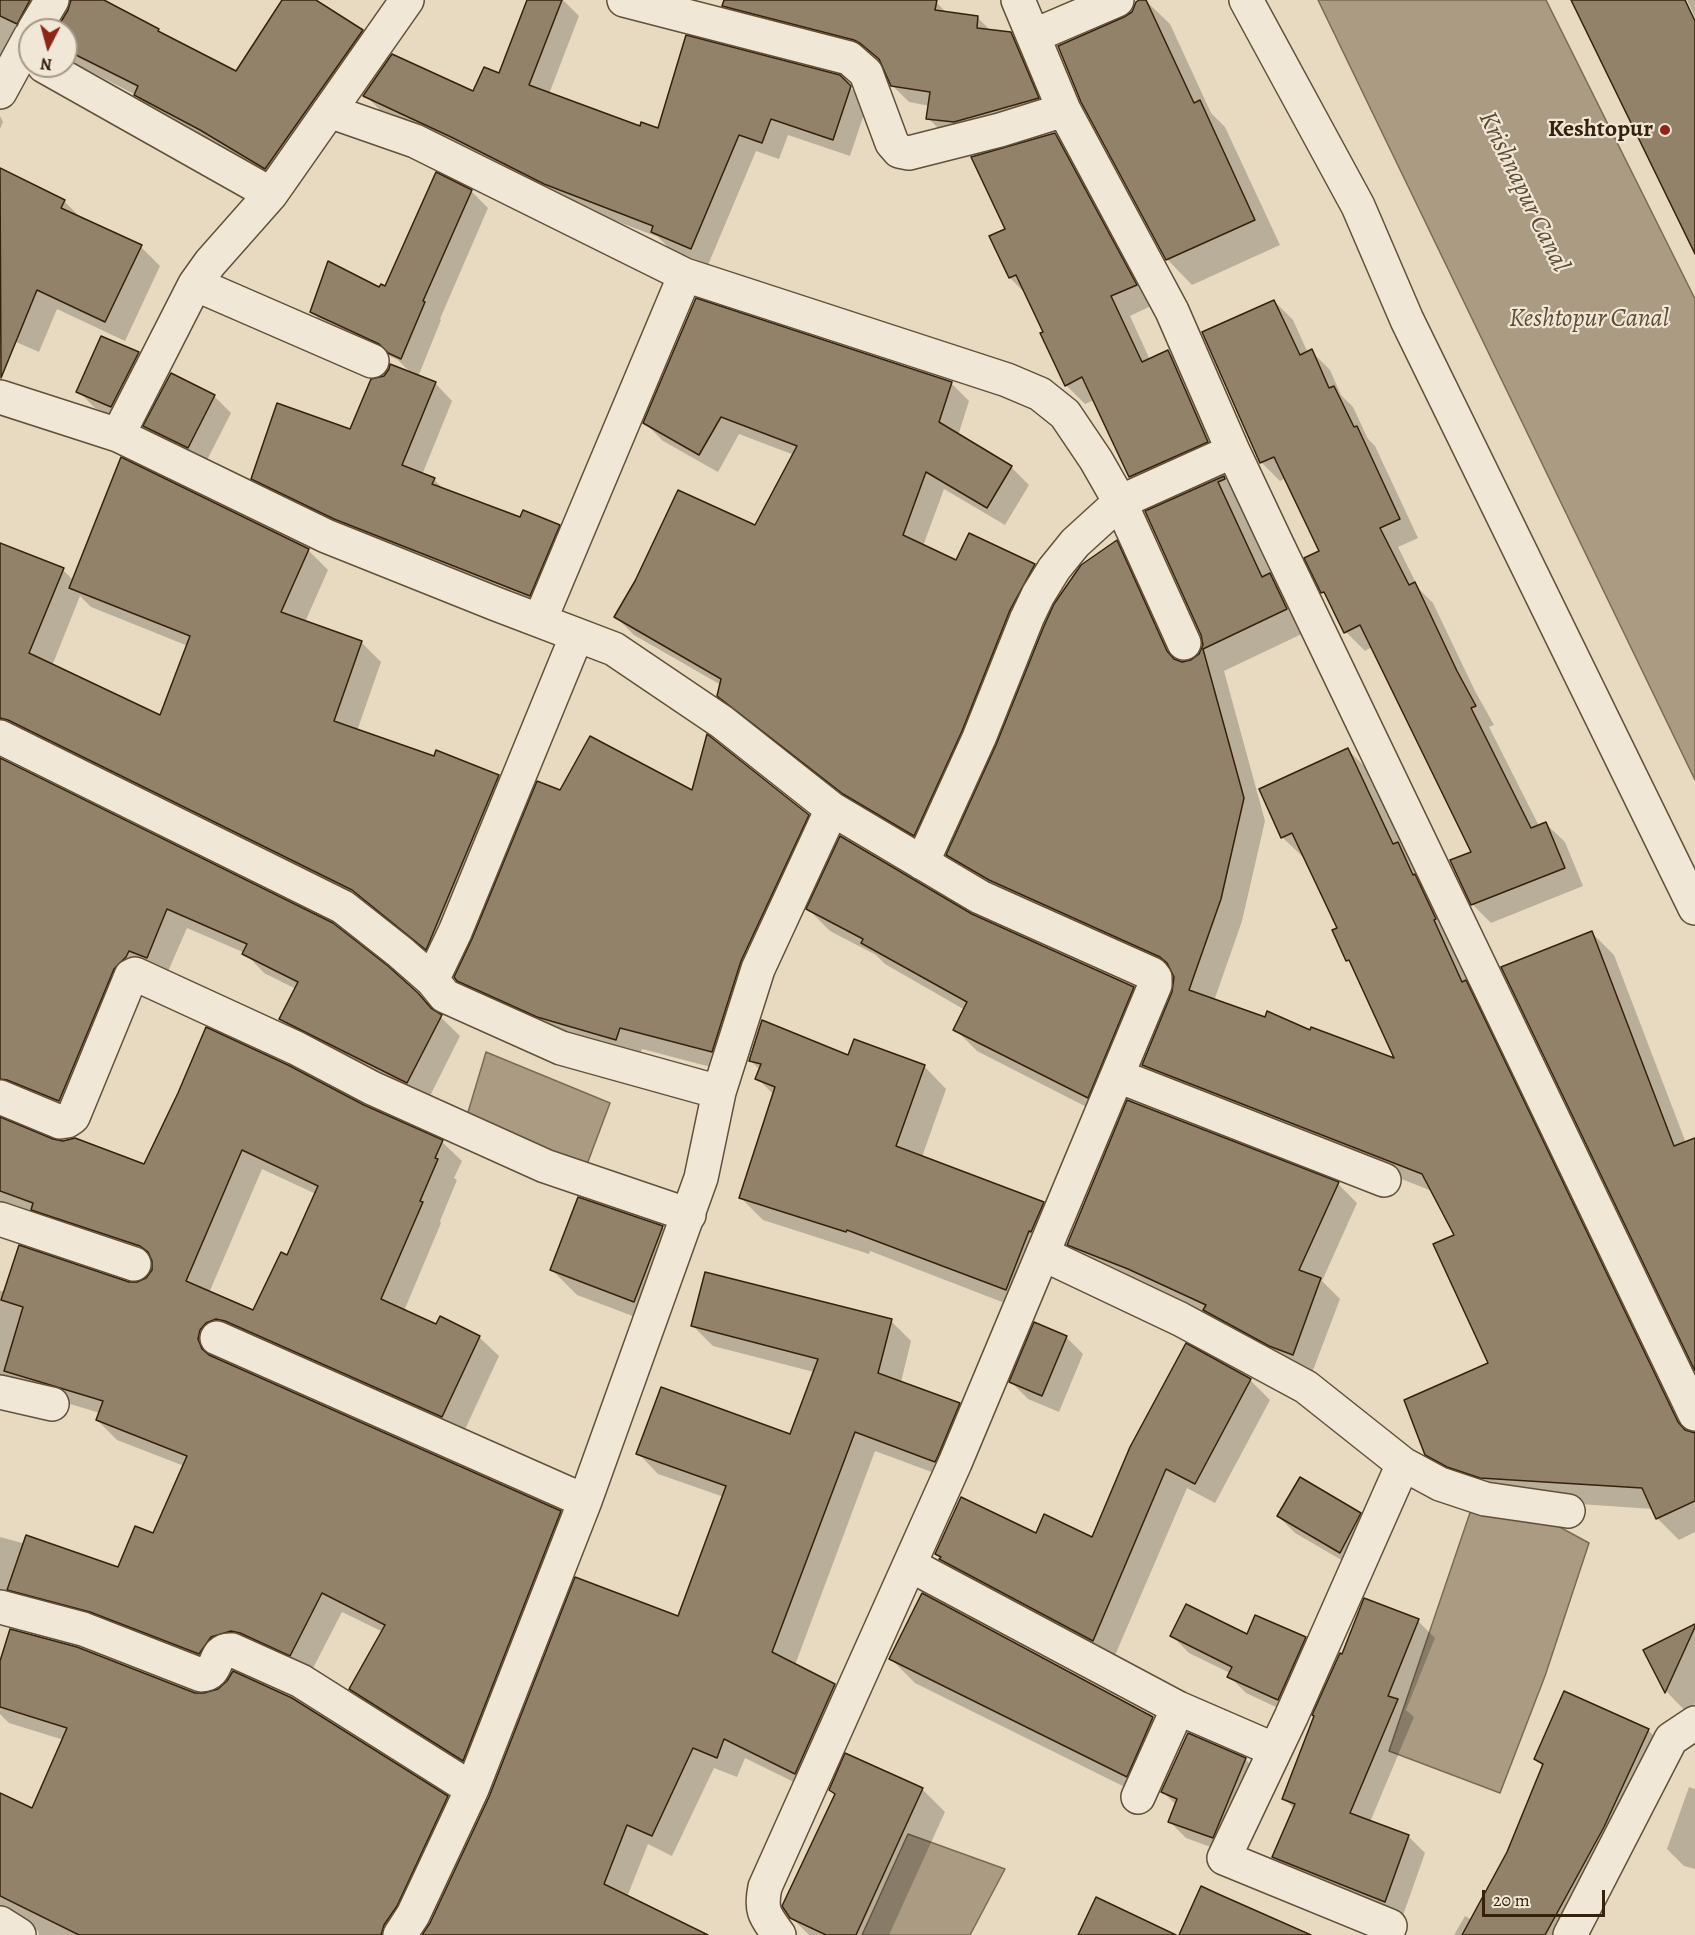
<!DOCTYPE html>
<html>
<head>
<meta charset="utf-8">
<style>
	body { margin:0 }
	#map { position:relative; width:1695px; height:1935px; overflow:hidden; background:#e8dac0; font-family:Alegreya,serif }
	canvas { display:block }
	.north { position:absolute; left:18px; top:18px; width:60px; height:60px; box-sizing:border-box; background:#f0e7d6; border:2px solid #a69885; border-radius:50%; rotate:186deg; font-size:16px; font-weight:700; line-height:24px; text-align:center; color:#36220c }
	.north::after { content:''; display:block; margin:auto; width:21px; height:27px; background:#8f2418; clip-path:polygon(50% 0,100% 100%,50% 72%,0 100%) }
	.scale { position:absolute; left:1482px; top:1890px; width:123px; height:27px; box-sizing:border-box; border:3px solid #36220c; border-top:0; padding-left:8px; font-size:18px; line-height:21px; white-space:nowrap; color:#36220c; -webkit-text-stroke:4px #f0e7d6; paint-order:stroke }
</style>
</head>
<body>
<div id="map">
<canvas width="1695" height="1935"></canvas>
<div class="north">N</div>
<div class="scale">20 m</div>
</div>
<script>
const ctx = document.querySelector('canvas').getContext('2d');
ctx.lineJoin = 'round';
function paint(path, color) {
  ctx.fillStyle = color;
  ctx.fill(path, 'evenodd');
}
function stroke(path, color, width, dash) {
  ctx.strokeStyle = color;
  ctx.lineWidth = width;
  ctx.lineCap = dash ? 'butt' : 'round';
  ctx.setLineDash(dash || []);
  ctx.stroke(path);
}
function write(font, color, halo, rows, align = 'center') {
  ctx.font = font + ' Alegreya,serif';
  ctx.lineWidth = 4.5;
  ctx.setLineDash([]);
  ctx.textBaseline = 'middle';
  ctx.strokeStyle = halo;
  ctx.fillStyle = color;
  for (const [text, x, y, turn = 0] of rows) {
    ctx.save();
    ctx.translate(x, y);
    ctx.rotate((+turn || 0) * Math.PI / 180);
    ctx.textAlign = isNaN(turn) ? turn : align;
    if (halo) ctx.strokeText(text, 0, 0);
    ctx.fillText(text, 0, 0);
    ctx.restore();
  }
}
const water = new Path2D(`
	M1318,0H1546L1695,299V780Z
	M486,1052L610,1103L586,1167L466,1119Z
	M1474,1501L1532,1512L1589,1543L1545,1676L1500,1793L1389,1751Z
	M908,1834L1005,1869L970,1935H862Z`);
paint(water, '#ab9b83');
stroke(water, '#7c6b53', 1.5);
paint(new Path2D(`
	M0,0H100L158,30L165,37L237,73L283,0H313L362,31L383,52L287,189L157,116L136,95L72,62L66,56V30H57L69,10L72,2L64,5L25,67L0,54Z
	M528,0H563L579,16L549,94L640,128L659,130L839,76L867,105L850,156L788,135L779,159L756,151L708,265L670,249L658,237L563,201L382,112L365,95L474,93L500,75Z
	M726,0H923L936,2L947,13L978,18L991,31L1010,33L1028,51L1055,115L945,135L928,118L930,106L909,102L892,85L882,64L873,56L741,22L724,6Z
	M1143,0H1145L1170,24L1211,113L1225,127L1280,245L1192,285L1167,259L1125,19Z
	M1687,0H1695V17Z
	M0,116L3,122L0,129Z
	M1054,134L1074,154L1155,304L1130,316L1150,360L1168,351L1187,371L1227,461L1149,496L1130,477L1094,400L1085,404L1066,385L1027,295L1010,278L1007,229Z
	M0,169L64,201L82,219L141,247L160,266L125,341L57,309L39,352L0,335Z
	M471,191L488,208L440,319L441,320L418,377L436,384L452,401L422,475L434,479L445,491L521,518L559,526L576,543L547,611L269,495L252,478L351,431L412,374L398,360L329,329L312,312L386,287Z
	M1274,301L1293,320L1308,353L1311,351L1330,370L1341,395L1353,407L1368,439L1375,446L1418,538L1398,547L1419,589L1433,603L1475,691L1494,725L1489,727L1539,826L1546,824L1565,842L1583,886L1491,923L1472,904L1473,853L1372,647L1365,651L1346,632L1330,600L1323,592L1306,559L1321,552L1286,478L1280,481L1261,462Z
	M102,338L138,354L155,371L128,423L95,408L78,391Z
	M951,383L969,401L958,436L1011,467L1029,485L1005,525L944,489L923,546L957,562L1034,565L1052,583L932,853L863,811L737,714L718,695L721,685L634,635L616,617L756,527L794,455L739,434L718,472L663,441L645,423Z
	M214,396L231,413L205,464L162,443L145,426Z
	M1224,477L1246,500V501L1239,505L1273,578L1292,597L1308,631L1224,671L1265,821L1242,921L1214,1001L1397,1061L1353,965L1348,960L1339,929L1305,859L1282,837L1348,750L1370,772L1488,1004L1695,1434V1532L1679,1540L1657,1518L1653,1509L1504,1499L1449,1476L1426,1454L1490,1364L1456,1235L1432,1191L1166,1087L1144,1065L1174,992V974L1012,902L970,877L948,855L1117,542L1138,564L1183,663L1192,662L1200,655L1204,646L1203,635L1147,512Z
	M0,545L63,570L74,581L308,550L328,570L305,622L361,642L381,662L357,731L498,777L518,796L446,968L373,910L3,748L0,758L417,994L460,1036L427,1102L300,1039L281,1019L296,989L264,973L245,953L187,928L166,976L149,969L79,1120L2,1110L1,1119L52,1141L145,1166L364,1106L442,1142L462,1161L454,1178L457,1180L440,1221L441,1223L404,1311L437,1326L479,1337L499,1356L462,1436L219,1350L217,1360L560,1512L580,1532L483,1779L370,1708L351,1689L383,1632L342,1612L310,1674L261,1652L219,1673L0,1619V1537L119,1569L154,1535L184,1466L117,1440L97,1420L100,1413L0,1383V1291L137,1284L147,1280L153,1270L154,1263L52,1229L0,1203ZM80,596L91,607L188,646L161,717L52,666ZM262,1169L316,1194L288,1257L254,1312L209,1293Z
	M693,792L808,816L830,838L763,984L734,1073L642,1049L638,1061L481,1003L458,980Z
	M808,909L972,915L1133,988L1155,1010L1110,1119L977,1051L955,1029L965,1010L885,964L876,955L830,931Z
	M1592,933L1614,955L1686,1143L1695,1139V1367Z
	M849,1057L924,1066L946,1089L922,1157L1043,1203L1066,1226L1028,1312L870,1251L869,1254L763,1220L740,1197L774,1095L757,1078L760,1070L750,1060Z
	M1338,1184L1357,1203L1322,1281L1340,1299L1312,1373L1224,1329L1213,1318L1148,1287L1088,1263L1069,1244Z
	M662,1227L687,1252L659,1326L577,1295L552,1270Z
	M891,1321L911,1341L901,1382L959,1405L979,1425L956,1481L875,1451L795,1665L835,1685L855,1706L816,1793L745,1758L737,1777L714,1768L672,1856L648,1844L627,1897L688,1935H424L679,1618L724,1497L658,1474L638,1453L791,1436L814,1372L713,1346L693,1326Z
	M1066,1337L1083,1354L1059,1412L1028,1399L1011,1382Z
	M1250,1380L1270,1400L1215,1503L1187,1488L1113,1660L961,1579L936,1554L1036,1535L1093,1539Z
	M1360,1514L1377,1531L1357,1569L1295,1533L1278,1516Z
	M923,1595L1152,1718L1177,1742L1151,1800L915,1683L891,1659Z
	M1418,1621L1435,1638L1406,1710L1414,1717L1370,1822L1409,1837L1425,1853L1402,1918L1291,1874L1274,1857L1294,1809L1284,1798Z
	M1695,1626V1703L1689,1715L1667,1692L1645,1651Z
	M1172,1636H1247L1305,1639L1322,1656L1295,1716L1246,1693L1229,1676L1230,1673L1189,1653Z
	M0,1666L447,1797L468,1818L411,1935H39L38,1931L32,1927L0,1935V1795L33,1810L64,1740L9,1723L0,1714Z
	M1648,1730L1665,1747L1571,1935H1454L1465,1916L1472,1920L1508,1852L1544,1767L1536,1759Z
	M1245,1759L1262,1776L1230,1854L1186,1838L1169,1821L1176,1805L1163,1792Z
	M1689,1787L1695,1789V1869L1684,1866L1667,1849Z
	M922,1789L945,1812L889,1935H809L791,1917L836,1795L831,1790Z`), '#0003');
const building = new Path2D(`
	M0,0H30L17,24L0,16Z
	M71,0H104L159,29L158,31L236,71L282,0H316L363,30L265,169L200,130L134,95L138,86L66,50V30H56L68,10Z
	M527,0H562L529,85L640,126L641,122L658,128L686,35L840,75L851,86L833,140L771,119L762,143L739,135L691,249L651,232L653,226L544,184L451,137L363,96L392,54L473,91L484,67L499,73Z
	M724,0H937L935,10L978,16L977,28L1011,32L1039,98L954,122L926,119L930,92L891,86L879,59L861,44L854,40L722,6Z
	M1139,0H1146L1194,103L1200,100L1255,220L1166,260L1081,102L1058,46L1124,17L1132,12L1136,2Z
	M1571,0H1685L1695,21V254Z
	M1055,133L1137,285L1111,296L1142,362L1168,350L1208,442L1129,477L1082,377L1065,386L1040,333L1043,332L1016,275L1009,278L989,236L1005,229L971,157Z
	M0,168L65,200L61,208L142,245L105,322L37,290L1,378Z
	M436,172L472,190L423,301L425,302L401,359L388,353L379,344L310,312L328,261L379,287L381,284L385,286Z
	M696,298L952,382L939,422L1012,466L987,508L926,472L903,535L956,560L969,533L1035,564L1010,610L962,731L914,836L843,794L717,696L721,679L614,617L635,581L678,490L755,525L797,446L721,417L699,455L643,423Z
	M1274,300L1300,355L1312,349L1329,388L1334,386L1354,427L1357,426L1400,519L1380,528L1409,585L1415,582L1457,671L1476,706L1471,708L1531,828L1546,822L1565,868L1471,905L1450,860L1471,852L1360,625L1344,633L1324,592L1321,593L1304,558L1319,551L1274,457L1260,463L1202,332Z
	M101,336L139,352L111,407L76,392Z
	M390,364L436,382L402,465L435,478L432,484L520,517L523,510L560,525L530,596L334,519L251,479L277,403L350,429L371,379L384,376L389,369Z
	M171,373L215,395L188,448L143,426Z
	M121,457L309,549L281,612L362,641L334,721L434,756L436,750L499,775L426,950L352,890L8,720L0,718V543L64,568L29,653L160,715L190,636L69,588Z
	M1224,476L1225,479L1218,482L1262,577L1270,573L1287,609L1203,649L1244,798L1221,899L1189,990L1265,1017L1267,1011L1310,1030L1311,1027L1394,1058L1349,960L1346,961L1332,930L1337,928L1292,833L1281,838L1259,789L1348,748L1393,844L1398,842L1413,875L1415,874L1436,919L1434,920L1462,982L1466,980L1678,1422L1685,1430L1695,1433V1501L1656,1519L1642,1488L1480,1478L1447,1467L1425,1455L1404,1400L1488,1363L1433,1244L1454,1235L1422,1174L1142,1065L1172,992L1174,977L1167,963L1160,957L989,880L946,855L996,745L1044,626L1054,604L1081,565L1117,540L1167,651L1174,659L1182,662L1191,660L1199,654L1203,645L1201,635L1145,511Z
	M707,734L809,815L741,961L712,1052L620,1028L616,1040L537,1017L457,981L454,977L472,939L537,781L560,790L590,736L692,790Z
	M0,758L333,923L388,966L418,993L431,1008L442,1015L407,1083L279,1019L298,982L242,954L247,944L167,909L147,958L129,951L126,957L114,969L59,1101L7,1080L0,1079Z
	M840,836L972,914L1134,987L1088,1098L953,1030L967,1002L861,943L863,939L806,909Z
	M1592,931L1674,1146L1695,1138V1371L1501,967Z
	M762,1020L848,1055L854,1039L925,1065L896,1146L1044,1202L1031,1232L1029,1231L1006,1290L847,1230L846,1232L739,1198L775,1087L755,1079L761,1064L749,1061Z
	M206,1027L288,1065L364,1105L443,1140L435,1158L438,1159L420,1201L423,1202L381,1299L436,1324L440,1316L480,1336L442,1417L225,1321L216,1319L206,1323L200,1330L198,1339L202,1349L209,1355L561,1511L463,1761L349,1689L385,1625L322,1593L290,1656L240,1633L231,1631L211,1637L199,1654L90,1612L7,1590L26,1535L118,1567L135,1526L153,1533L187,1456L96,1420L103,1401L4,1371L23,1307L1,1300L19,1245L129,1282H137L146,1278L152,1270V1261L148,1252L140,1246L31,1210L33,1203L0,1191V1117L53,1139L63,1141L75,1138L144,1164L178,1093ZM242,1150L318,1186L287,1255L281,1252L253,1310L186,1281Z
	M1127,1100L1339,1182L1299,1270L1321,1278L1293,1355L1269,1346L1203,1310L1206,1305L1128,1269L1067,1245Z
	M578,1197L663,1226L634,1302L550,1270Z
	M705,1272L892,1319L878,1373L960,1403L938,1456L935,1462L855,1432L772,1652L835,1684L795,1774L724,1739L717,1758L693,1748L652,1836L627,1825L604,1884L708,1935H422L430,1923L489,1797L575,1577L678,1616L726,1486L636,1454L661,1387L790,1434L818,1359L691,1326Z
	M1034,1322L1067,1336L1042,1396L1009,1382Z
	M1186,1343L1251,1379L1195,1484L1166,1469L1093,1641L939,1559L941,1557L935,1554L961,1497L1036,1533L1044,1514L1092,1537L1130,1447Z
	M1300,1477L1361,1513L1340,1553L1277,1516Z
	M922,1593L1153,1717L1127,1777L889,1659Z
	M1364,1598L1419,1619L1388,1696L1398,1699L1350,1813L1409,1835L1385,1902L1272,1857L1295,1804L1282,1799L1314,1716L1312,1715L1340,1653L1342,1654Z
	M1186,1604L1247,1634L1255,1615L1306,1637L1278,1700L1227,1677L1232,1667L1170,1636Z
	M1695,1624V1627L1665,1693L1643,1650Z
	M10,1629L77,1647L195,1693H204L218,1689L227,1681L233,1671L292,1698L448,1796L397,1906L384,1925L381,1935H79L0,1896V1793L32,1808L67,1728L0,1707V1661Z
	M1564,1691L1649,1729L1604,1827L1545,1935H1462L1507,1852L1543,1764L1534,1759Z
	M1188,1733L1246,1758L1213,1838L1168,1822L1177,1799L1161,1792Z
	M845,1753L923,1788L856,1935H826L790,1918L782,1906L835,1794L829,1790Z
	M1201,1886L1216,1893L1311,1935H1179Z
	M1096,1897L1176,1935H1078Z`);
paint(building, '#93826a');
stroke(building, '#36220c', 1.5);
const street = new Path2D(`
	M624,0L849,58L866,73L892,143L899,151L909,153L1000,130L1064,110L1172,311L1233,451L1275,540L1695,1414
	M1018,0L1064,110
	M1246,0L1358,206L1407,320L1695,908
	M34,30L52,0
	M1033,36L1117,0
	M44,66L271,194L407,0
	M0,92L30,37
	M329,111L415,141L685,275L1007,380L1040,394L1065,414L1096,460L1120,502L1184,643
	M271,194L210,263L195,284L372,361
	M0,397L118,435L326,536L496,604L614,649L722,722L832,809L980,897L1152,974L1155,978V985L955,1463L765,1887C760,1911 765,1916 779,1935
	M118,435L195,284
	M540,620L685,275
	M0,737L343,907L400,952L432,980L445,996L561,1048L719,1092
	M922,863L979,738L1027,618L1038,595L1054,569L1075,543L1120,502L1233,451
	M432,980L455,932L577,635
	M1118,1076L1384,1180
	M0,1097L60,1122L67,1121L73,1117L131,976L135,974L296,1048L372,1088L545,1166L689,1215
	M0,1219L134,1264
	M1043,1254L1180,1319L1306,1387L1403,1464L1440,1484L1485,1499L1568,1511
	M217,1338L585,1501
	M0,1392L52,1404
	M910,1565L1178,1708L1138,1797
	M0,1607L83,1629L201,1675C221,1675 211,1648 232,1650L301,1681L472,1789
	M1178,1708L1275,1750
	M0,1923L19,1935
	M400,1935L413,1915L472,1789L585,1501L701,1178L719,1092L758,969L832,809
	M1386,1935L1390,1926L1224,1858L1291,1717L1403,1464
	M1570,1935L1671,1739L1695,1723`);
stroke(street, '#625039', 36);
stroke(street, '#f0e7d6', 33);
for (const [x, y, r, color] of [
	[1665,130,6,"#8f2418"]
]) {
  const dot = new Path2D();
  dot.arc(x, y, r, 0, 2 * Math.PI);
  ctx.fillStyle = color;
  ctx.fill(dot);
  stroke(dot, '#f0e7d6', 2);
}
write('bold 24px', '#36220c', '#f0e7d6', [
	["Keshtopur",1653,130]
], 'right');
write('italic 26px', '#5f4c36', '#f0e7d6', [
	["Krishnapur Canal",1523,192,64],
	["Keshtopur Canal",1589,320]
]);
</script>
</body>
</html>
